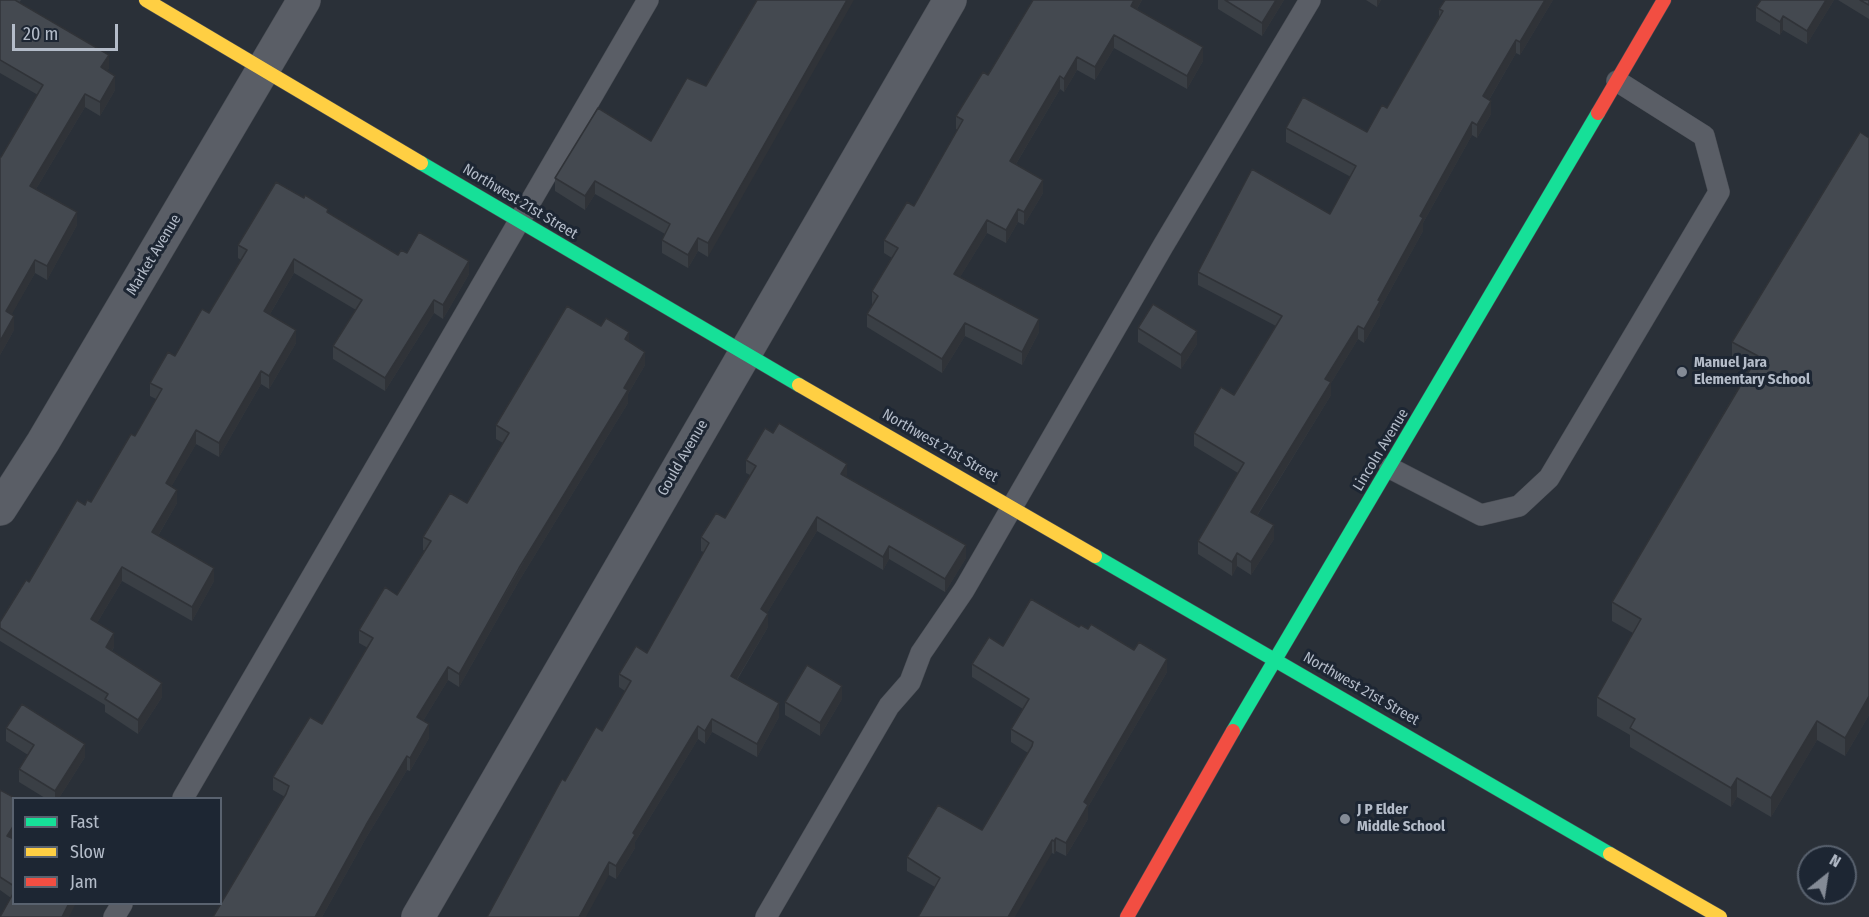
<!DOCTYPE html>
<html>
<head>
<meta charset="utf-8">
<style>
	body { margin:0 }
	#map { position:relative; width:1869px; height:917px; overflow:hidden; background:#2a3038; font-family:"Fira Sans Condensed",sans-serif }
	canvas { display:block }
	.legend { position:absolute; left:12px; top:797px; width:210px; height:108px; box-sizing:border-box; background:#1d2633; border:2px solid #59626f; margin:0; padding:8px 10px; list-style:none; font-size:18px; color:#b4bcc9 }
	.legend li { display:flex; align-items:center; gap:12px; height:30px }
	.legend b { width:30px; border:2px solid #59626f }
	.north { position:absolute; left:1797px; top:845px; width:60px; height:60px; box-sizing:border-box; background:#1d2633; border:2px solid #59626f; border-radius:50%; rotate:30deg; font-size:16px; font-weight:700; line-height:24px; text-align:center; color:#b4bcc9 }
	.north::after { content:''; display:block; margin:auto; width:21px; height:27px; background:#848b96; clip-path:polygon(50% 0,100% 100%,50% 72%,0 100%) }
	.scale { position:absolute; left:12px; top:24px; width:106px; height:27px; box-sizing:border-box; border:3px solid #b4bcc9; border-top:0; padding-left:8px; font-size:18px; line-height:21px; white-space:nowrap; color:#b4bcc9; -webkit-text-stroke:4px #1d2633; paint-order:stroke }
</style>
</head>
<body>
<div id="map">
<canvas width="1869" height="917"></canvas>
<ul class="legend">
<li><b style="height:8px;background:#16e098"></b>Fast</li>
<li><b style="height:8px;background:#ffcf43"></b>Slow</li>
<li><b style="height:8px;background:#f24e42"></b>Jam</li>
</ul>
<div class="north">N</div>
<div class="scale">20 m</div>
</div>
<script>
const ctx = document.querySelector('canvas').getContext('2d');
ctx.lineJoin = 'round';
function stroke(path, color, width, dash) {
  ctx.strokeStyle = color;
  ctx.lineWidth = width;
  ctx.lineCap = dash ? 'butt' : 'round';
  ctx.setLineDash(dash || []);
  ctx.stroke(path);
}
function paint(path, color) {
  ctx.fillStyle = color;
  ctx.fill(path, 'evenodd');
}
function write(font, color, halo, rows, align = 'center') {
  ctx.font = font + ' "Fira Sans Condensed",sans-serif';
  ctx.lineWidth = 6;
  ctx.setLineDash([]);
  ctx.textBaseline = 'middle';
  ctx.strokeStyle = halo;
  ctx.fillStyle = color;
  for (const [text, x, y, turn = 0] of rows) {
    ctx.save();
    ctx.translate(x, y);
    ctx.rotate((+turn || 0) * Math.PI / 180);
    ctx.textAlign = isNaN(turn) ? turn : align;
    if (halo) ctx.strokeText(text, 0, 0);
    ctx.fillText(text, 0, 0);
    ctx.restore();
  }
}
const lane = new Path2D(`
	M1390,468L1481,515L1519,506L1549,478L1719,192L1704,136L1617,81
	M183,798L648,0
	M114,917L122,904
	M766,917L889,706L910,682L921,653L964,590L1163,246L1310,0`);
const street = new Path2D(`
	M0,509L43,442L304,0
	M418,917L950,0`);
const fast = new Path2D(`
	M421,163L799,385
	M1095,556L1610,854
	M1233,731L1598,113`);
const slow = new Path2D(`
	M146,0L421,163
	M799,385L1095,556
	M1610,854L1720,917`);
const jam = new Path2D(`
	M1598,113L1664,0
	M1127,917L1233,731`);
stroke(lane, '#484c53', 22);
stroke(street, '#484c53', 34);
stroke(fast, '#484c53', 15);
stroke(slow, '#484c53', 15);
stroke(jam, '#484c53', 15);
stroke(lane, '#5a5e66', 21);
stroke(street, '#5a5e66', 33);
stroke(fast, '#16e098', 14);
stroke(slow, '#ffcf43', 14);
stroke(jam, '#f24e42', 14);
paint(new Path2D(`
	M0,0H21L19,3L109,68L107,71L115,90L100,116L85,107L36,189L77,225L47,280L35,273L11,315L14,330L0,355L1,157L38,95L0,73Z
	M757,0L708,257L698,251L688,268L662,253V240L665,234L595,194L585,210L555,191V178L651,141L706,86Z
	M1033,0H1142L1137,9L1203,61L1187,89L1114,48L1095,80L1077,70L1064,92L1060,89L1016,164L1043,193L1024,225L1018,222L1006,243L987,233L960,277L1039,332L1022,365L965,336L942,373L867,327V314L873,305H872V291L892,258L884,253V240L914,206L958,130L956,129V116L988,75Z
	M1218,0H1284L1262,36L1218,9Z
	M1366,0H1381L1377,7Z
	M1553,0L1520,55L1516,53L1489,100L1491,114L1477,138L1472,135L1423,223V231L1380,309V315L1364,343L1358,339L1331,383V395L1257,516L1274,539L1251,575L1237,566L1232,576L1198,554V541L1238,473L1194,446V433L1234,395L1276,326L1198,285V272L1330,214L1351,177L1286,142V128L1367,132L1387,108L1439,17V9Z
	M1834,0L1807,44L1783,30L1780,35L1756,21V7Z
	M1838,0H1869V19Z
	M1869,138V715L1845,756L1817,740L1771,817L1737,797L1731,807L1630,747V735L1597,716V697L1633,633L1612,621V602L1749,370L1732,361V342Z
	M328,213L398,255L407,253L469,274L443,319L434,313L385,391L333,359V346L356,310L294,273L270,314L296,343L269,389L261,384L219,457L196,444L171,487L177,503L158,536L214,581L192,621L122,581L97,623L114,647L112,651L162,697L138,734L105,712V705L0,641V622L85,505L91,502L135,436L156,399L150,396V383L175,356L209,313L241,260L238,258V245Z
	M601,326L629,342L645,365L628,394V403L519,581L459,687L448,680L423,721L429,738L410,771L407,770L366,838L322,917H213L285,797L273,790V777L322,724L368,648L359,643V630L397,595L425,551L423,550V537L467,503L503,443L496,439V425Z
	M1138,328L1197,344L1181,369L1138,342Z
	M746,460L847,477L966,558L945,592L889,559L883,570L817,531L767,613L768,627L737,680L779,717L757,757L712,732L705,744L698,739L635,842V848L616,879L609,875L565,781L602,731L625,691L619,687V674L647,653L704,552L701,551V537L725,518L750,475L746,473Z
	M1079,627L1167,672L1088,807V819L1066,856L1056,851L1054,854L1052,853L935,887L907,871V857L982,830L1028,753L1011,742V729L1023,709L972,677V664L1003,646Z
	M842,699L820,736L785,715V702Z
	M6,728L85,757L59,798H45L19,782V769L28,755L6,741Z
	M0,790L14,839V903L11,898L0,890Z`), '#3a3f45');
paint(new Path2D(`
	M847,0H854L708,257V243Z
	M1134,0H1142L1131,19V6Z
	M1276,0H1284L1262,36V23Z
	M1377,0H1381L1377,7Z
	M1545,0H1553L1520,55V42Z
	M1826,0H1834L1807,44V31Z
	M1783,16V30L1780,35V22Z
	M1114,35V48L1095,80V67Z
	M1516,40V53L1483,110V96Z
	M1203,47V61L1187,89V76Z
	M109,55V68L101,81V67Z
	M1077,57V70L1064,92V79Z
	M115,76V90L100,116V102Z
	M1060,76V89L1010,174V161Z
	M85,94V107L30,199V186Z
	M1491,101V114L1477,138V125Z
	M1472,122V135L1423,223V231L1380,309V315L1364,343V329L1420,216Z
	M1043,180V193L1024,225V212Z
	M595,181V194L585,210V196Z
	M1018,209V222L1006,243V230Z
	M77,212V225L47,280V266Z
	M987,220V233L954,287V274Z
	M698,238V251L688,268V255Z
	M294,259V273L264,324V311Z
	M35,260V273L6,325V311Z
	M469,261V274L443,319V305Z
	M434,300V313L385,391V378Z
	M14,316V330L0,355V341Z
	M1039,319V332L1022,365V352Z
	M965,323V336L942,373V359Z
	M1358,326V339L1331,383V395L1251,525V512L1325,379Z
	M296,330V343L269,389V376Z
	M1197,331V344L1181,369V355Z
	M629,332V345L625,339Z
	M645,352V365L628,394V403L519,581L459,687V674Z
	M261,371V384L219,457V443Z
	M196,430V444L166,496V483Z
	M847,464V477L841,474Z
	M177,490V503L152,546V532Z
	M817,517V531L761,623V609Z
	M1274,525V539L1251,575V562Z
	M966,545V558L945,592V579Z
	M889,546V559L883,570V557Z
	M1237,553V566L1232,576V562Z
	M122,567V581L91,633V619Z
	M214,568V581L192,621V607Z
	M768,614V627L731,689V676Z
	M114,633V647L106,661V647Z
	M1167,659V672L1088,807V819L1066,856V843L1084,802Z
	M448,667V680L417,731V717Z
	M162,683V697L138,734V720Z
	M842,686V699L820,736V723Z
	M1869,696V715L1845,756V738Z
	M779,703V717L757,757V744Z
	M712,719V732L705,744V731Z
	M1817,721V740L1771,817V798Z
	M429,724V738L410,771V758Z
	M698,726V739L635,842V848L616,879V866L633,833Z
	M85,744V757L59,798H55V791Z
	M407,756V770L366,838L322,917H315L366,825Z
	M1737,778V797L1731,807V788Z
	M14,825V838L7,849V836Z
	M1056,838V851L1054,854V841Z
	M1052,840V853L1015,917H1008Z
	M609,862V875L586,917H579Z
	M69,903H76L69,917H62Z`), '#303338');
const building = new Path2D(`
	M0,0H15L109,55L101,67L115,76L100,102L85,94L30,186L77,212L47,266L35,260L6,311L14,316L0,341V157H1L43,85L0,60Z
	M757,0H847L708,243L698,238L688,255L662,240L670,224L595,181L585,196L555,178L598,108L651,141L687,78L706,86Z
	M1033,0H1134L1131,6L1203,47L1187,76L1114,35L1095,67L1077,57L1064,79L1060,76L1010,161L1043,180L1024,212L1018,209L1006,230L987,220L954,274L1039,319L1022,352L965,323L942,359L867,314L878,296L872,291L898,248L884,240L907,202L914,206L963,120L956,116L983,72L988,75Z
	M1225,0H1276L1262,23Z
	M1445,0H1545L1520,42L1516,40L1483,96L1491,101L1477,125L1472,122L1420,216L1423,218L1378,300L1380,301L1364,329L1358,326L1325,379L1331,382L1251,512L1274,525L1251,562L1237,553L1232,562L1198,541L1244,463L1194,433L1221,387L1234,395L1282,316L1198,272L1252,169L1330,214L1356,166L1286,128L1303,97L1367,132L1382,105L1387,108L1443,11L1439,9Z
	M1761,0H1826L1807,31L1783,16L1780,22L1756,7Z
	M1860,0H1869V5Z
	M1860,132L1869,138V696L1845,738L1817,721L1771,798L1737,778L1731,788L1630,728L1635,719L1597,697L1641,619L1612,602L1758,356L1732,342Z
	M276,182L304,198L305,195L328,209L327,212L398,255L401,250L407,253L419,232L469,261L443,305L434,300L385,378L333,346L362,300L294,259L264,311L296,330L269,376L261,371L219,443L196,430L166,483L177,490L152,532L214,568L192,607L122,567L91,619L114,633L106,647L162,683L138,720L105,699L108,694L0,628V622L26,580L29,582L77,500L85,505L87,500L91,502L131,434L135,436L162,389L150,383L168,352L175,356L202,309L209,313L247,250L238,245Z
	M1153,304L1197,331L1181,355L1138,328Z
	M567,306L601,326L606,318L629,332L625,339L645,352L624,388L628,390L519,568L459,674L448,667L417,717L429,724L410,758L407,756L366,825L315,917H213L286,794L289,786L273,777L310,717L322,724L373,638L359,630L385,587L397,595L431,541L423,537L450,493L467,503L509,433L496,425Z
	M779,423L847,464L841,474L966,545L945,579L889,546L883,557L817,517L761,609L768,614L731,676L779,703L757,744L712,719L705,731L698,726L633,833L635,835L616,866L609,862L579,917H487L562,779L565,781L596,727L602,731L631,681L619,674L636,646L647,653L709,543L701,537L716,513L725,518L756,466L746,460L765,428L773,433Z
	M1031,599L1079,627L1081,625L1088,629L1091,624L1134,650L1139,642L1167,659L1084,802L1088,805L1066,843L1056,838L1054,841L1052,840L1008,917H918L940,878L907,857L938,805L982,830L1032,746L1033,742L1011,729L1029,699L972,664L989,637L1003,646Z
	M807,665L842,686L820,723L785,702Z
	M22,704L85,744L55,791L19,769L34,745L6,728Z
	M0,790L15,798H14V825L7,836L14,839V886L0,877Z
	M14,892V903H69L62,917H0Z`);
paint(building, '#444950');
stroke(building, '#303338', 1.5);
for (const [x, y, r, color] of [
	[1682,372,6,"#848b96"],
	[1345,819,6,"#848b96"]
]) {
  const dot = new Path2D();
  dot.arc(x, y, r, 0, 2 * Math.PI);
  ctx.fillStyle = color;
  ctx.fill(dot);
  stroke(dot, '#1d2633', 2);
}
write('15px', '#b4bcc9', '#1d2633', [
	["Northwest 21st Street",520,202,31],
	["Market Avenue",154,255,-59],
	["Northwest 21st Street",940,446,30],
	["Lincoln Avenue",1381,450,-59],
	["Gould Avenue",683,458,-60],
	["Northwest 21st Street",1361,689,30]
]);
write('bold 15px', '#b4bcc9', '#1d2633', [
	["Manuel Jara",1694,363],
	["Elementary School",1694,380],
	["J P Elder",1357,810],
	["Middle School",1357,827]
], 'left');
</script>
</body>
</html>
